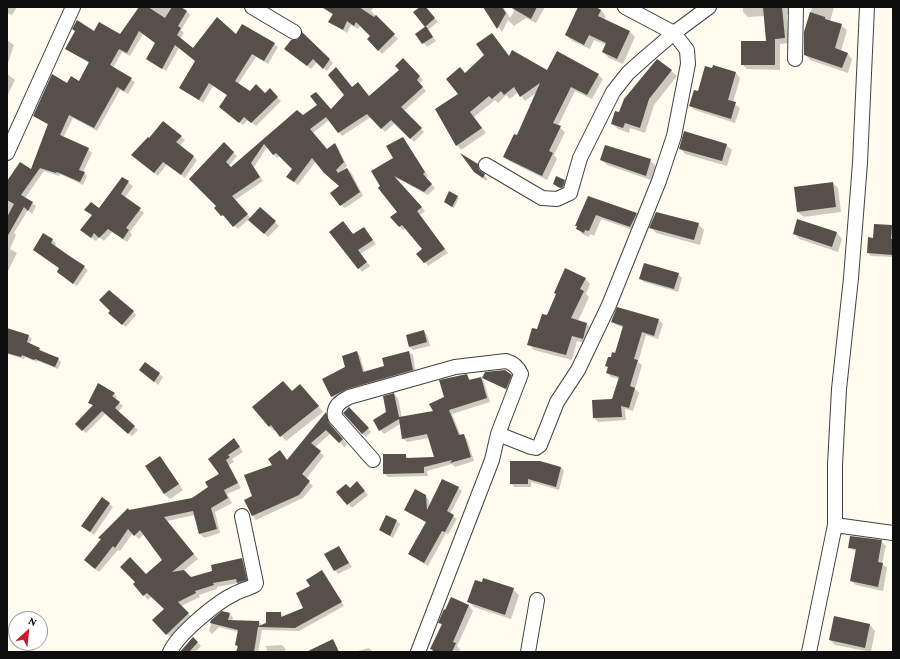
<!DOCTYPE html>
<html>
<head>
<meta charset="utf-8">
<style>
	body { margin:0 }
	#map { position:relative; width:900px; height:659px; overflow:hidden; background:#fffcef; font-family:"Crimson Pro",serif }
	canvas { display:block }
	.frame { position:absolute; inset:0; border:8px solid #0e0e0e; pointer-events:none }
	.north { position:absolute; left:8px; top:611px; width:40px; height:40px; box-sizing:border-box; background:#fff; border:1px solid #9f9f9f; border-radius:50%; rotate:27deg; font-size:11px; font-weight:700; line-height:16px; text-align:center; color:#0e0e0e }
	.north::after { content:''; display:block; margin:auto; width:14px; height:18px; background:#c71d29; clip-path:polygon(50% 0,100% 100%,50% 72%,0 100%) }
</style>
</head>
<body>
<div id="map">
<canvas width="900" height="659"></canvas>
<div class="frame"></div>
<div class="north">N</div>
</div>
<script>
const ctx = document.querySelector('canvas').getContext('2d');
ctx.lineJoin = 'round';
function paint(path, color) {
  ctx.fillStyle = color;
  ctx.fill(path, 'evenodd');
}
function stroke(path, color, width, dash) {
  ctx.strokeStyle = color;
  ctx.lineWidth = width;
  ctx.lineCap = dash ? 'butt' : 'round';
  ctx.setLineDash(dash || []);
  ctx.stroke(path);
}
paint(new Path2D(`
	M7,7H17L12,15L7,13Z
	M140,7H180L187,11L190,15L181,30L184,33L180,39L193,50L236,35L274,44L278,47L268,64L256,57L238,84L250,92L265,94L270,90L281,101L256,126L248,120L243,125L224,110L228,96L213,86L203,103L180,88L196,61L179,48L166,71L150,62L147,59L156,43L143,34L130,56L122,52L113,68L135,82L128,94L120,90L97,131L73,118L63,138L88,149L92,153L83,172L87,176L83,185L60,174L59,176L44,171L25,198L36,206L32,214L28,210L14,233L16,235L10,249L17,253L7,273V218L9,214L7,213V185L31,171L48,125L34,116L68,84L79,82L89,63L66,49L95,32L120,35Z
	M321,7H374L371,11L398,39L382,54L368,39L371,36L361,25L358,29L351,25L347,33L330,21L333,15Z
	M421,7H425L438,22L428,30L436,41L427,47L416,34L427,27L414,12Z
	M484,7H503L510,18L516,7H545L536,23L526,18L514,26L508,20L502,32Z
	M579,7H592L601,10L606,16L604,20L629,31L635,37L623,64L609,58L603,52L606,45L594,40L590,49L572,41L566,35Z
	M743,7H794L792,14L787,15L789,43L780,44V70L747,69L742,64L767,42L765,16L748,17L743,12Z
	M812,7H836H834L830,22L841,25L847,30L841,51L847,53L852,59L848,73L810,60L805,54V32Z
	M492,34L510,57L547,71L598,75L603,79L592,99L575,91L558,126L565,132L554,155L557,159L547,180L509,161L504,157L517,137L536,93L525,101L518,92L510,99L506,95L498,103L495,100L474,117L486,133L461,150L457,145L460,94L465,74L485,55Z
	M7,40L14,45L7,66Z
	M310,40L333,63L327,71L317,62L311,69L289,52Z
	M403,59L423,80L419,84L426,91L404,111L424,132L414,142L396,122L385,132L371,117L342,136L329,120L313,133L327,150L335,144L338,148L347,166L342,171L347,169L351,172L363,196L345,208L341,205V186L316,161L298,185L291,180L294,169L280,156L277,158L267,147L254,167L263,181L235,200L251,219L260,208L279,226L268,237L249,219L238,229L222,215L217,206L224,144L237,156L229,166L231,168L297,112L303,117L331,110L352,88L369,97L401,70Z
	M671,71L677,76L654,105L645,133L630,128L629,133L618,129L612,123L620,113Z
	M736,73L740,78L733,103L740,108L735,123L695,110L690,106L699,92Z
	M7,74L15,80L7,96Z
	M181,137L185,140L180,146L197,160L185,178L167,164L158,176L136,158Z
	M403,138L428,176L426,178L435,188L428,195L395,177L425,211L420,215L448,253L428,266L425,262L424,249L406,228L403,230L392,217L398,212L379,188Z
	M726,145L732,150L727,166L685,154L680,148Z
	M601,160H650L656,166L651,180L607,165Z
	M477,165L481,168L482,173L488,179L486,181L474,172Z
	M122,178L133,186L125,198L144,213L130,232L132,235L127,242L112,232L104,241L99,237L96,241L81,230L93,216L86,210L99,209Z
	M564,181L566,182L562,189L554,184Z
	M833,183L838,188L841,212L804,217L798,212Z
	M457,197L459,198L454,208L445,202Z
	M588,197L636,214L641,219L636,231L601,219L594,236L590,234L589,237L582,234L576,225Z
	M798,220L837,233L842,239L838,252L799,239L794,233Z
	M343,222L354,235L364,228L376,244L360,254L370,266L362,272L359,268Z
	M698,224L704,230L700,245L656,233L651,227Z
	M892,226L893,257L871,256L868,253L874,239Z
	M43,234L53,240L56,244L55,246L88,270L77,286L58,272L60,269L34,250Z
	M678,274L682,278L678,292L644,282L640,278Z
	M585,278L590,284L586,294L589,297L578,321L587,324L592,329L588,344L577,341L572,360L534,350L529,344L548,316Z
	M133,311L136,315L126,327L113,317Z
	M659,320L663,324L658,339L646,335L638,362L642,365L635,389L639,393L633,411L625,409L626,420L598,422L594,418L612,400L619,379L611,377L607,373L609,368L607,366L616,355L624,328L616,325L612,321Z
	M7,330L29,336L32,339L29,344L58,359L61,362L58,369L38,361L37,362L25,357L24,359L7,354Z
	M424,332L427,335L430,346L413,350L410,347Z
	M357,352L360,356L365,373L385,367L409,352L413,355L416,374L335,400L332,396L346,367Z
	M145,363L163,377L158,385L140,370Z
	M486,373L511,375L514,378L509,391L483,378L490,402L452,414L461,436L463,435L467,439L474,461L455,467L452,464L427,471L428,476L388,477L384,473L405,455L409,459L435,457L429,438L407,442L403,438L400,424L384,434L380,430L394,394L398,398L402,418L434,412L467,375L471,380L481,378L483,380Z
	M305,390L323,412L286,441L276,430L274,431L269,426L292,392Z
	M114,394L117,397L115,399L123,406L118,412L138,430L132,436L106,413L86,433L76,424L93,406L90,403Z
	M349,408L371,432L366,437L362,434Z
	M326,414L330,418L332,428L347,444L344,447L331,433L315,447L324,456L306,479L313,486L303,498L256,520L253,516L254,497L280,451L287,460Z
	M234,440L243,452L232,459L234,462L229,465L241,488L227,494L232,503L215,512L220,533L204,538L200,534L195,515L167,521L198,559L183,571L191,578L213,572L242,559L246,564L250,584L242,587L238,583L217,587V589L199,595L200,597L181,606L192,617L171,638L154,620L166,609L152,596L148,600L134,584L163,560L144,534L139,539L133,533L120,551L118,550L99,572L89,564L102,540L99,538L130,511L193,498L209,488L221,474Z
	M160,457L183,490L170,499L164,494Z
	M561,467L564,471L559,490L531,482V487H514L511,483Z
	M360,486L368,495L352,508L338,492Z
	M458,488L462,491L450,514L457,519L448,535L446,533L428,566L409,554L427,523L406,510L425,496L429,500L430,507Z
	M102,498L113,507L94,535L83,526Z
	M397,521L400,524L393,538L380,530Z
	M881,541L886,546L882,564L887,568L883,591L856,585L851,581L856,552L849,547Z
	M339,547L352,567L338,574L325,555Z
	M322,571L344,606L299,631L262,630L258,652H237L239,648L236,645L238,632L219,627L212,634L209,631L212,621L222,613L230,614L233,618L232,621L259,622L262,625L280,613L284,617L305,608L312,587Z
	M513,589L519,595L511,619L474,607L469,602Z
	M452,598L469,606L473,611L457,646L460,649L459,652H433L432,649L442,625L440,623Z
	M835,618L870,625L875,631L871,652L835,645L830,640Z
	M193,638L201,646L195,652H182Z
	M282,645L285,648L286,652H267L266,646Z
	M369,648L373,652H354Z`), '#0003');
paint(new Path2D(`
	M139,7H148L165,18L172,7H181L187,11L178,26L181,28L177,35L193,48L217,17L236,34L242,24L275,43L264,61L252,54L235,81L250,91L256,84L265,93L270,88L278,97L251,123L244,117L239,123L219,107L227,95L209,83L199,100L179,88L195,61L175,45L162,69L146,59L155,43L139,31L127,53L119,49L110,65L132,78L124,91L117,87L94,128L69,115L60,135L89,148L79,170L85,172L80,182L57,172L56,173L40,168L21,195L33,202L28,211L24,207L7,237V217L14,204L7,200V181L20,162L31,169L48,124L33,116L52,74L67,83L71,76L79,81L89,62L65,49L75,31L72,29L77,20L94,31L99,22L120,34Z
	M322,7H359L374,17L376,15L395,34L378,51L367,39L370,36L356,22L354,26L347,21L343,30L328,22L333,14Z
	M420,7H426L435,18L425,27L413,12Z
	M483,7H502L506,13L497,29Z
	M510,7H537L531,19Z
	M578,7H596L601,10L598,16L630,31L617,59L602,52L606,43L589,35L584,45L565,35Z
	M763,7H782L785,38L775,39V65H741V41H766Z
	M810,12L825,17V19L842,24L835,48L848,53L842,68L804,55V32Z
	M426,26L433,37L422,44L415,34Z
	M302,32L330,59L323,69L313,59L307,66L284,49L291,40L298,39Z
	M492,33L509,56L512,50L547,70L557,51L599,74L587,95L571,87L553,123L561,126L549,151L553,153L542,176L503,157L514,134L517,135L540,83L520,97L514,87L504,95L501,91L492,99L489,96L470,112L482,128L456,146L435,109L458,94L446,79L460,67L465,73L484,55L476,44Z
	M403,58L420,76L417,80L423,87L401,107L422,128L410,139L391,120L381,129L367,114L338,133L326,117L310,129L327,149L335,143L344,162L336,170L338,173L347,168L360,192L340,206L330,193L339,186L324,173L312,158L294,182L286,177L292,169L276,153L273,155L264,144L251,163L260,177L232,196L248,214L233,227L223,215L221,216L214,208L216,206L189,179L224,142L234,152L226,162L231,167L297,110L303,115L317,105L310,96L316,92L331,109L344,95L328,75L336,67L352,87L358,82L369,96L399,70L395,66Z
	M657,59L672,70L649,99L640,128L625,123L623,128L611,124L615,111L619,112L624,99Z
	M713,65L736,72L728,100L736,102L731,119L689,106L694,90L698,91L705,66L712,68Z
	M163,121L182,136L176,142L194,156L181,175L163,162L154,173L131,155L148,137L149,138Z
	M684,131L727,144L722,161L679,149Z
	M403,137L425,172L423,174L432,184L424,192L394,176L422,207L417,211L445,249L424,263L416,254L422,249L402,225L399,227L390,217L397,212L378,188L380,186L371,171L393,158L386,146Z
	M605,145L651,159L646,176L600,160Z
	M460,153L478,164L479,170L485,174L483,178L474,172Z
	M556,176L565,180L563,187L560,188L553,184Z
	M122,177L129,181L121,194L141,208L126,228L129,230L123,239L108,229L99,238L94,233L91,238L80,230L92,215L84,210L91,202L99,208Z
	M833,182L836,207L797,212L794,187Z
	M449,191L458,196L452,207L444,202Z
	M588,196L637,213L630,227L596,215L589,231L585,230L584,233L576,229L577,226H575Z
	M260,207L276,221L264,234L248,220Z
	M656,212L699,223L694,240L649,228Z
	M797,219L837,232L832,247L793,234Z
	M343,221L353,234L364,227L373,240L358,250L367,262L358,269L329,232Z
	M874,224L892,225L891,239H893V255L867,253L868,237L873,238Z
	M43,233L53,239L51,243L68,255L85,266L73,284L57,272L59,268L33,250Z
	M644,263L679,273L674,289L639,279Z
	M565,268L586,278L580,289L584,291L571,318L587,323L583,339L572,336L566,355L527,345L532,328L537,329L542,314L547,315L556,294L554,293Z
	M109,290L134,311L122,325L108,313L110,311L99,300Z
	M617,307L659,319L654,336L642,332L634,359L638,360L630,386L635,388L629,408L621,406L622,417L593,418L592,400L612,399L619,377L606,373L608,367L605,366L608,357H611L612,352L615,353L623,326L611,322Z
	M7,328L29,335L27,342L40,348L39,350L59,358L55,367L35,359L34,360L22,355L21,357L7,353Z
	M424,330L427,342L409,347L406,335Z
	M357,351L363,372L384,366L382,358L409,351L413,370L347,389L331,397L322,379L345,367L342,356Z
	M145,362L160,373L154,382L139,370Z
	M505,370L512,375L506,389L482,378L485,372Z
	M467,374L469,380L481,377L487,398L449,410L459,435L464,434L471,457L450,463L452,460L424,467V473L383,474V454H406V458L434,457L427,434L402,439L399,419L379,431L373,420L386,412L383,396L394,393L399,417L433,411L429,404L444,397L439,380Z
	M283,381L292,391L300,384L319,406L280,437L271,425L269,427L252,407Z
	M98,383L115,393L112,396L120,402L115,408L135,426L128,434L102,411L82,431L75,424L93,405L88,403Z
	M349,407L369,428L362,434L343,413Z
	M326,412L329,423L343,439L339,443L326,430L311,443L321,451L302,474L310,481L299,495L252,516L244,500L252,496L244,475L272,465L268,459L280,450L287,460Z
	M234,438L240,447L228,455L230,457L226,460L238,483L224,490L228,498L211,508L217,529L199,534L193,511L164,517L194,554L172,572L184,570L191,577L212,571L211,565L242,558L247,580L237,583L236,579L213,583L214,585L195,591L196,593L178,602L189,613L166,635L152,620L164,609L147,593L143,596L133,584L135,582L120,567L130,557L146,574L162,560L140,530L134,536L128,529L115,548L113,546L95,569L84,560L101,539L98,538L128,508L129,510L192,498L208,487L205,482L219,474L208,459Z
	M160,456L179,484L164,494L145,466Z
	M510,461H540L561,467L556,487L528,479V484H510Z
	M442,479L459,487L447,511L454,515L445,532L442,531L424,563L408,554L426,522L404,510L415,489L426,495L427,510Z
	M357,481L365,491L347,505L336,492L346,484L350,488Z
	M102,497L110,503L90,532L81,526Z
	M386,515L397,520L390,536L379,530Z
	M850,536L882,540L878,562L883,563L878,587L850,581L856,549L848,548Z
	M339,546L349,563L334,571L324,554Z
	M322,570L342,602L295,628L258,627L254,652H236L238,646L235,645L238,630L210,623L211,620L222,611L230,613L228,620L259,621V626L266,623V612H281V617L303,608L296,593L310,586L306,580Z
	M483,578L514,588L505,615L467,602L475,580L482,582Z
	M451,597L469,605L453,642L456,643L452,652H432L433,650L430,649L442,624L438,623L444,609L445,610Z
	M834,616L870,624L865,648L829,640Z
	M193,637L198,642L189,652H180Z
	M333,639L339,652H306Z`), '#574f4a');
const minor = new Path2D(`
	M252,7L294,32
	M795,59L796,7
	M7,153L73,7
	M486,165L542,198L557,199L570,193L580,158L613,92L628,73L647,56L674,33L709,7
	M498,434L531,447L536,448L540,445L557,402L578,370L609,305L659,181L674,136L688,64L687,50L674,33L625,7
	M373,460L335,417C333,406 340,402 349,397L455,367L506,361C513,363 518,367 521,374L498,434L492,460L418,652
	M835,525L893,533
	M170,652C178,634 217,602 234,594C241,590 248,589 255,585L256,583L242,516
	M528,652L537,600
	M809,652L835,525V465L839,389L851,278L860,163L867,7`);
stroke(minor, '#414141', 16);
stroke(minor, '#fff', 14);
</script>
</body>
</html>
